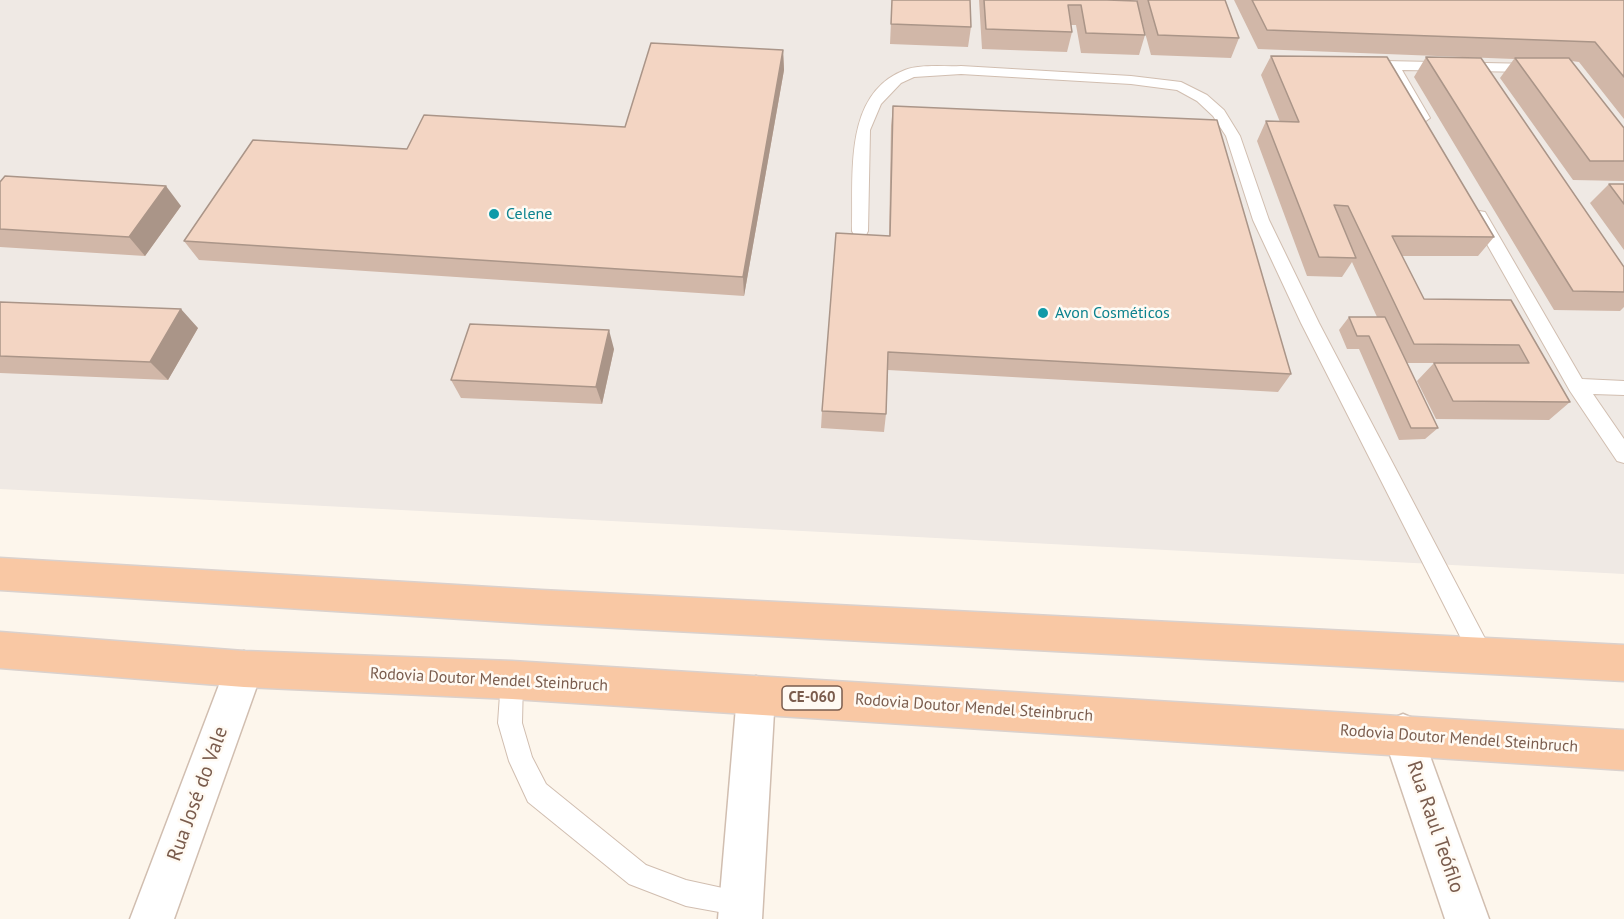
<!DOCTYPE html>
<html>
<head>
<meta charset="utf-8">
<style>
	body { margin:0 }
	canvas { display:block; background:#fdf6ec }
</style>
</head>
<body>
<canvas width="1624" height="919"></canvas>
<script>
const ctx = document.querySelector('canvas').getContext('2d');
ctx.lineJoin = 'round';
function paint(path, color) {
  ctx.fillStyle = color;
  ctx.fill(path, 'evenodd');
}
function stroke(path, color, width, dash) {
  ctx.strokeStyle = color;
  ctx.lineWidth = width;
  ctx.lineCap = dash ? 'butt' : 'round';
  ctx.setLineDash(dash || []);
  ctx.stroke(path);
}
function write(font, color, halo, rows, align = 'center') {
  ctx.font = font + ' "PT Sans",sans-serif';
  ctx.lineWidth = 5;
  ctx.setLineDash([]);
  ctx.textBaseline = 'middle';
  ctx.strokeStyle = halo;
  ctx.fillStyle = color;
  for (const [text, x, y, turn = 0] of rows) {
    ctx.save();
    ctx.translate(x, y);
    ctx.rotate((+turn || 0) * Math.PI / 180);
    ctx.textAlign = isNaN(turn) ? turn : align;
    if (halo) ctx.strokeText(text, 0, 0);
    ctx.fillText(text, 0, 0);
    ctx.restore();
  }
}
paint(new Path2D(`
	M0,0H1624V574L0,489Z`), '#efe9e4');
const service = new Path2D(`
	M1384,61L1535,64L1542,68L1535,72L1402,70L1430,118L1423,123L1416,118L1388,69L1379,68L1377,65Z
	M961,66L1131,76L1181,82L1207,95L1224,110L1240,136L1269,220L1319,323L1490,648L1493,656L1490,664L1482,667L1474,664L1301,323L1253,220L1226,136L1213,116L1197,101L1177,90L1131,84L961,74L914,77L901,83L881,104L870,130L868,231L866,235H854L852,231C854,177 842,94 905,70C921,64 944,67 961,66Z
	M1479,211L1485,212L1582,379L1624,381V395L1593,394L1624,439V463L1617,461L1570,391L1471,216L1473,212Z
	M512,669L520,672L523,680L522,723L532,757L546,784L646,865L686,880L750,894L754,903L750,912L741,916L686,906L629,884L528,802L509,761L498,723L501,680L504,672Z`);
const minor = new Path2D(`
	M244,651L257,656L263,669L174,919H130L225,669L231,656Z
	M756,676L770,682L775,695L762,919H718L737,695L742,682Z
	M1403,714L1417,720L1489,919H1445L1383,734L1389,720Z`);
const trunk = new Path2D(`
	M0,558L541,590L1624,645V681L541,624L0,590Z
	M0,632L244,651L512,661L1624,730V770L512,699L244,687L0,668Z`);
stroke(service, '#d1beb0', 2);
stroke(minor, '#d1beb0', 3);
stroke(trunk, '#dad1cd', 3);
paint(service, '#fff');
paint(minor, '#fff');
paint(trunk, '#f9c8a4');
paint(new Path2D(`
	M892,0L971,27L968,47L890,44Z
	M979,0H1107L1137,1V0H1225L1239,38L1231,58L1151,55L1140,14L1145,35L1139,55L1081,53L1076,25H1071L1072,32L1067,52L982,49Z
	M1234,0H1624V119L1579,62L1571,61L1624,128V181L1573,180L1500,78L1514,59L1258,49Z
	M783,50L784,70L744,296L199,260L184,241L407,149L625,127Z
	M1271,56L1494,237L1478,256H1402L1424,299L1511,300L1570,402L1549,420L1436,419L1417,381L1434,363H1407L1438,428L1425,439L1399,440L1359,349H1347L1339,330L1349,317H1377L1352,262L1342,277L1307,276L1257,141L1266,121L1280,122L1261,75Z
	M1426,57L1624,267V307L1620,311L1554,310L1414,77Z
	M893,106L1291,374L1278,392L888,370L886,414L884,432L821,428L822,411L889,236L891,126Z
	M0,182L181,206L145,256L0,247Z
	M1609,184H1624V250L1590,203Z
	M0,302L198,328L168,380L0,373Z
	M614,349L602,404L461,398L451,380Z`), '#d1b7a8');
paint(new Path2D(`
	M783,50L784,70L744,296L743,277Z
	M166,186L181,206L145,256L129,237Z
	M181,309L198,328L168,380L150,362Z
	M609,330L614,349L602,404L596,387Z`), '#aa9588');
const building = new Path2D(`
	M892,0H970L971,27L891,24Z
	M984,0H1107L1137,1L1145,35L1086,33L1081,5H1068L1072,32L986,29Z
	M1148,0H1225L1239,38L1158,35Z
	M1252,0H1624V77L1595,42L1267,30Z
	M651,43L783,50L743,277L184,241L253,140L407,149L424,115L625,127Z
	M1271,56L1387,57L1494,237L1392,236L1424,299L1511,300L1570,402L1453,401L1434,363H1529L1519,345L1414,344L1348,206L1334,205L1356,258L1319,257L1266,121L1299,122Z
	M1426,57L1481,58L1624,267V292L1573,291Z
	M1515,58H1569L1624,128V161H1590Z
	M893,106L1217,120L1291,374L888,352L886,414L822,411L836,233L890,236Z
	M5,176L166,186L129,237L0,229V182Z
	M1609,184H1624V204Z
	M0,302L181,309L150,362L0,356Z
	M1349,317H1385L1438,428H1411L1369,336H1357Z
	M470,324L609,330L596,387L451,380Z`);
paint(building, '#f3d5c3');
stroke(building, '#aa9588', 1.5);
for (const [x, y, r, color] of [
	[494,214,6,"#0f9aa8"],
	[1043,313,6,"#0f9aa8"]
]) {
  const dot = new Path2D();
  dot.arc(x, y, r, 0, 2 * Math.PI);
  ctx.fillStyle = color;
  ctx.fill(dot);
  stroke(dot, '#fffaf3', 2);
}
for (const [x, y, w] of [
	[812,698,60]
]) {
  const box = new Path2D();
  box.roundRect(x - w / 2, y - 12, w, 24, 4.5);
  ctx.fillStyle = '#fffaf3';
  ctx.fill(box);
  stroke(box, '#7a5c4d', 1.5);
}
write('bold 15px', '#7a5c4d', null, [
	["CE-060",812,698]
]);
write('16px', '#0d838f', '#fffaf3', [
	["Celene",506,214],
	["Avon Cosméticos",1055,313]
], 'left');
write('16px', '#7a5c4d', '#fffaf3', [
	["Rodovia Doutor Mendel Steinbruch",489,680,3],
	["Rodovia Doutor Mendel Steinbruch",974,708,4],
	["Rodovia Doutor Mendel Steinbruch",1459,739,4]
]);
write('20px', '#7a5c4d', '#fffaf3', [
	["Rua José do Vale",198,794,-70],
	["Rua Raul Teófilo",1435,827,71]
]);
</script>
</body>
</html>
